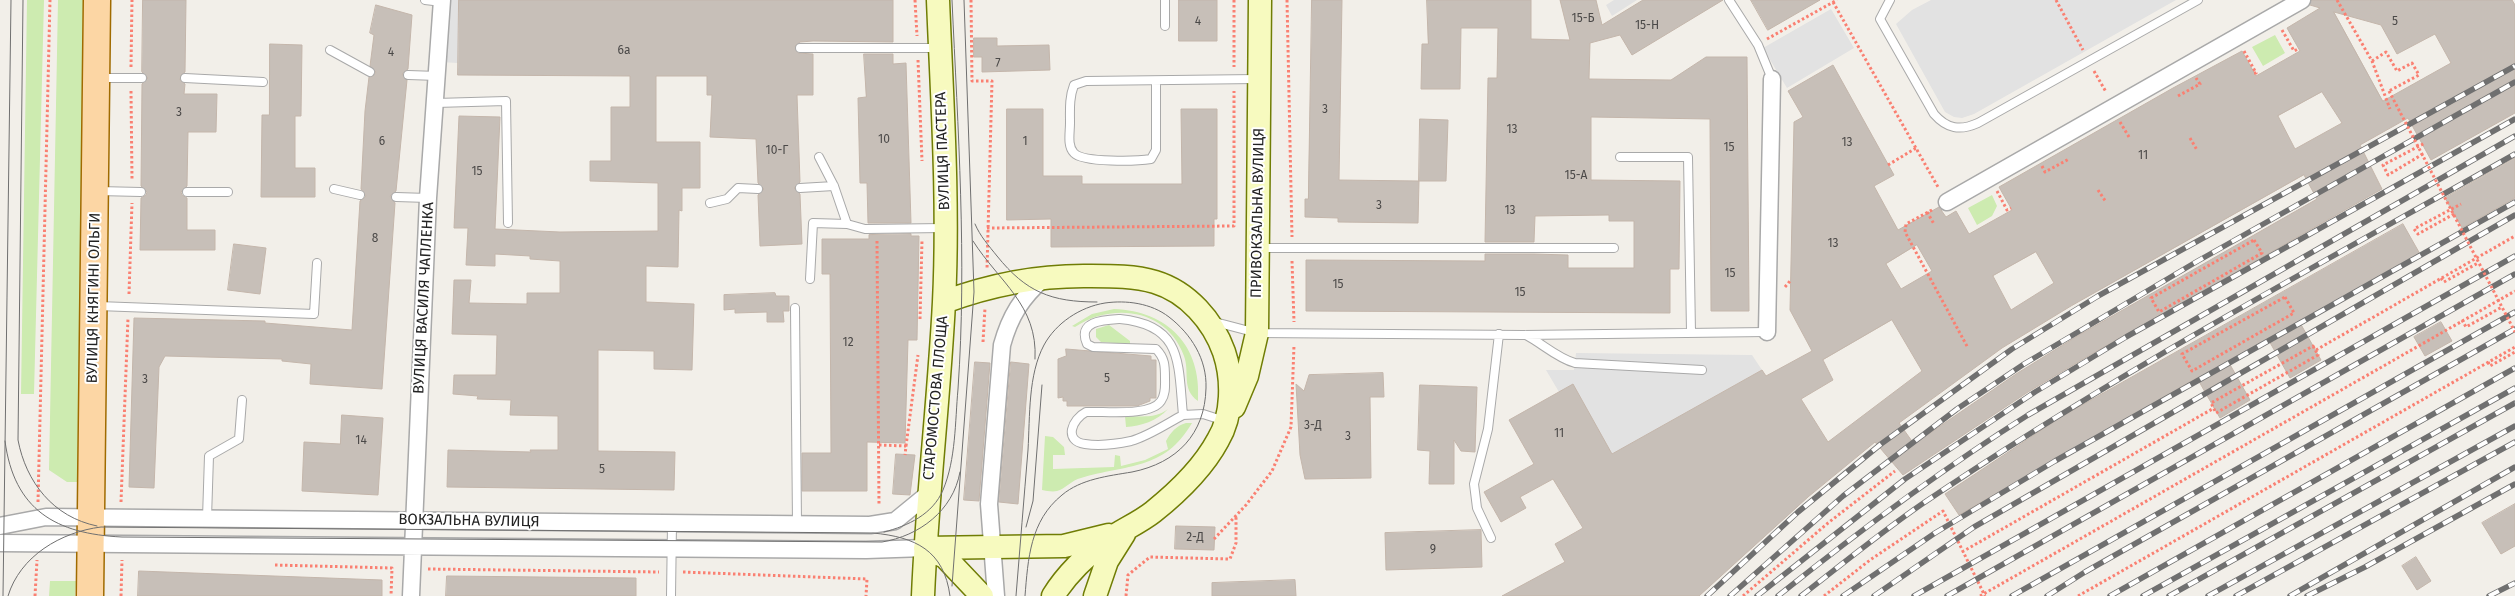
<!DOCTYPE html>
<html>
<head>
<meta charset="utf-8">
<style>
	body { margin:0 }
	canvas { display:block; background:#f2efe9 }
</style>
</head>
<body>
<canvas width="2515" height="596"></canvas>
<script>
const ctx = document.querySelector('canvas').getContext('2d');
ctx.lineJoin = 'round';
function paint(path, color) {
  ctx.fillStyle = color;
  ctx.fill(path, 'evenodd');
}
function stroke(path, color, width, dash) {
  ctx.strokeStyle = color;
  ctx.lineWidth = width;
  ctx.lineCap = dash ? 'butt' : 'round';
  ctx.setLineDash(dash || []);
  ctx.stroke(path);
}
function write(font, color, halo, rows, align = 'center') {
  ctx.font = font + ' "Fira Sans",sans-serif';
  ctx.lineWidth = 4;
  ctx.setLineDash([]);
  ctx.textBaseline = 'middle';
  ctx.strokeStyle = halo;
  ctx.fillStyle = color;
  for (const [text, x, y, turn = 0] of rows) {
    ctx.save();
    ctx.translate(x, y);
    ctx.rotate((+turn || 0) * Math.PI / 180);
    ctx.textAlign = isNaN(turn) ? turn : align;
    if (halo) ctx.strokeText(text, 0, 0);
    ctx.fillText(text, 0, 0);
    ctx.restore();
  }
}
paint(new Path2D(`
	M27,0H44L34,394H21Z
	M58,0H84L79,482H67L49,470Z
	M2275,35L2285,53L2263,66L2252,47Z
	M1992,195L1997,206L1992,216L1977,225L1968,208Z
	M1114,309C1168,311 1202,346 1198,401C1181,389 1190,372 1184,356C1167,309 1113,302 1075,327L1072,326L1092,314Z
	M1109,325L1130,341V344L1101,342L1096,337V329Z
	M1168,409C1157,421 1141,426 1126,427L1125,416C1140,416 1156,419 1168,409Z
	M1186,423H1192C1164,471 1127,464 1081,478C1072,480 1065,489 1057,491C1053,492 1046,491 1042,490L1045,436L1053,437L1064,447L1065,455H1053V469L1114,467L1115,455L1120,456L1121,466L1145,460L1168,449L1166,441C1171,432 1176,426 1186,423Z
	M50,581H76L75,596H49Z`), '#cdebb0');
paint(new Path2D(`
	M442,0H459L458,63L439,62Z
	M1614,0H1637L1612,16L1606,5Z
	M1931,0H2176L1974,114L1962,118L1954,117L1945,112L1896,24L1912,10Z
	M1831,9L1854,48L1787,88L1763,48Z
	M1576,353L1752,355L1762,370L1612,455L1559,392L1546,370H1574Z`), '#e2e2e2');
const building = new Path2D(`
	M143,0H186L185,72L181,75L180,80L185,84L184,94H217L216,132H188L187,186L181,192L182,195L187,198V230H215V250H140L141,198L146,195L147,192L141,186L142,84L148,78L142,72Z
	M459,0H893V42L813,41L800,42L795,46L798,53L813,54V95H797L800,182L794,188L800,194L802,244L760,246L758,195L764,189L758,183L756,139L710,137L712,95H707V76H656V142H700V188H682V211L679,210L678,267L646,266V302L694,304L692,370L654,369V351L598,350V451L675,452L674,490L447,487L448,450L531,452L530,450H558V416L510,415L511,400L477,399L478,396L453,394L454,375H496L497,335L452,334L454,280H471L469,303L527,304V293H560V261L530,259V256L495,254V266L466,265L468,228H454L459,116L500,117L495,229L560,232L658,231V183L590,181V161H611V107H630V76L458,75Z
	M1179,0H1217V41H1179Z
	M1312,0H1342L1339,180L1419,181L1418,223L1338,222V218L1305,217V199H1308Z
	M1427,0H1531V39L1570,40L1560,0H1596L1602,25L1643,0H1723L1632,55L1620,35L1590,43L1589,79L1671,80L1706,57H1747L1749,311H1711L1710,119L1591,117V180L1680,181L1679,269H1670V313L1306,311V260L1485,261V254H1534L1568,255V268H1634V221H1609V215L1535,216L1534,242H1485L1488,78H1497L1498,28H1461L1460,89H1421L1422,44H1428Z
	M1751,0H1820L1768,30Z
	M2312,0H2512L2515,5V113L2431,160L2408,118L2360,145L2382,189L2090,355L2028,392L1903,475L1875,442L1808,497L1699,596H1502L1565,562L1555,544L1583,528L1553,479L1520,497L1526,508L1501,522L1484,492L1534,464L1509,420L1573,384L1612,454L1762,370L1766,376L1812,351L1790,310L1794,122L1803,117L1788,91L1833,65L1894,175L1874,186L1898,230L1939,207L1946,217L1956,211L1969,234L2012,210L1999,187L2173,88L2242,51L2256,76L2300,51L2287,28L2320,8L2310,5ZM2334,12L2381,25L2397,54L2435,34L2451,63L2383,101ZM2322,92L2342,123L2295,149L2278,116ZM2304,175L2317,199L2079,335L2016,374L1914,444L1899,423L2002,348L2071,306ZM1917,245L1932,271L1901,289L1886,264ZM2036,252L2054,283L2011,310L1993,276ZM1892,320L1922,371L1828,442L1801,399L1833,380L1823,360Z
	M376,5L412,15L408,69L402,74L407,80L396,191L390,196L395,203L382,389L310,384L311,364L282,361V359L165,356L159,367L154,488L129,487L134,318L265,321V323L352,330L360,201L366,196L361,189L365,111L369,77L373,76L376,72L370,66L374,35L370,33Z
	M974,38H997V46L1049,45L1050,70L982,72V57H974Z
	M270,44L302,45L301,116H295V168H315V197H261L262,115H269Z
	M864,54H893V64L906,63L911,223H868L867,183H860L858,98L866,97Z
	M1007,109H1043V176H1082V184H1182L1181,109H1217V219H1214V246L1051,247V219L1007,220Z
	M1420,119L1448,120L1446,181H1419Z
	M2515,158V198L2462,228L2445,198Z
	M2403,224L2420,254L2299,321L2321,360L2290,378L2268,339L2228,361L2250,400L2220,418L2197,378L1959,515L1945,494L2061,417Z
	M911,234V236H919L917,340H908L905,443L867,442V491H802V453H831L830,274H822V239H869V235Z
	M234,244L266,248L260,294L228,290Z
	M775,293L776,296H789V311H783L784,322H767V312L735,313V309L724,310V295Z
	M2441,322L2452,341L2425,356L2414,337Z
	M1066,349L1151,356V360H1156V398H1150V401L1137,406H1067V401H1063V397L1058,398V359L1066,356Z
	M975,362L990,363L979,501L964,500Z
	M1011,362L1029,364L1018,504L999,502Z
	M1383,373L1384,397H1370L1371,478L1305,479L1300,455L1296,384L1304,391L1309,375Z
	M1420,385L1477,387L1475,452L1461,451L1454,440V484H1429L1430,451L1418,450Z
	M342,415L383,418L378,495L302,491L304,442L340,444Z
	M896,454L915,455L910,495L893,494Z
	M2515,504V546L2501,554L2482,523Z
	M1176,526L1215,527L1214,550L1175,549Z
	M1481,530L1482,567L1386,570L1385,533Z
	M2416,557L2431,581L2417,590L2402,566Z
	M139,571L382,580V596H138Z
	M447,576L636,578V596H446Z
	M1295,580L1296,596H1212V583Z`);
paint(building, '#c7bfb8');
stroke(building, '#c4b6ab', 1);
const lane = new Path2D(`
	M425,0L442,2
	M1165,0V26
	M1729,0L1758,45L1772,79
	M1890,0L1880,19L1934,114C1947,129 1960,131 1978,123L2198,0
	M800,48H938
	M330,50L370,72
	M408,75L438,76
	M99,78H142
	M185,78L263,82
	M1156,81V150L1151,159C1138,161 1083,163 1074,153C1067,146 1070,133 1070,123C1070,110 1069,98 1074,85L1086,81L1257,79
	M436,103L506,101L508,223
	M819,157L834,186L847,224L865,229L944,228
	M1620,157H1688L1691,332
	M800,188L834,186
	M334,189L360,195
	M98,191L141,192
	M187,192H228
	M396,197L428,198
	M710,203L727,199L738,188L758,189
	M1259,248H1614
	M810,279L813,223L847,224
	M98,306L314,314L317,263
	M795,308L797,524
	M1120,319C1183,325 1178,363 1183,415C1166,424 1149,436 1131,441C1117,444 1099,446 1085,444C1063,441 1072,419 1086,412C1105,411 1150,417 1161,401C1166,394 1165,385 1165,378C1165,366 1165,358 1156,349L1093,347L1087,344C1077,321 1103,320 1120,319Z
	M1215,322L1257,333L1524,335L1767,332
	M1526,335C1543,344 1557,358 1575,363L1702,370
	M1183,415L1203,414L1225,421
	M207,518L209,456L239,439L242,400
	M1491,538L1477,508L1474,484L1488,429L1499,334
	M671,596L672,524`);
const street = new Path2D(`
	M1947,202L2302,0
	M1767,332L1772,79
	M0,526L46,517L870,525L895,521L928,494
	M0,543L866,550L925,548
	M411,596L428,198L442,0
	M996,596L989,504L1002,345C1010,316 1022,297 1044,278`);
const secondary = new Path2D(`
	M944,302C992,284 1040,275 1091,276C1112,276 1135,276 1155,282C1188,292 1213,321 1224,352C1233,379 1233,415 1218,440C1203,468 1178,492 1153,512C1139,523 1122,530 1108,540C1087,554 1066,575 1053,596
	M1234,407L1247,376L1257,333L1260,0
	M925,548L1064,546L1109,535
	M926,548L945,557L982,596
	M923,596C927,498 939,400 944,302C949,202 942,100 938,0
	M1095,596L1107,561L1124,534`);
const primary = new Path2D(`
	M90,596L97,0`);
stroke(lane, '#a9a9a9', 10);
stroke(street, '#a9a9a9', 19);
stroke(secondary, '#707d05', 25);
stroke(primary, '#a06b00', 29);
stroke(new Path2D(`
	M915,0L917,36
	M971,0L972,81H992L987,269
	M1234,0V67
	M1287,0L1292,237
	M2056,0L2083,50
	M2337,0L2372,61L2390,109
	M1833,2L1938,187
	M2282,30L2294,51L2298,49
	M1767,39L1837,0
	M2244,51L2256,73H2254
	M918,60L922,161
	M2372,61L2386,52L2397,71L2412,63L2419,75L2389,91
	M131,67L132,0
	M2094,71L2106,92
	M131,91L132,179
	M2178,96L2200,84L2196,78
	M2120,122L2129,137
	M2190,138L2197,150
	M2423,154L2388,175L2383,165L2425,143
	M1888,165L1916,148
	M2042,166L2045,172L2069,159
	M2098,190L2106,202
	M1997,191L2007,210L2011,208
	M1932,210L1906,224L1905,232L1968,348
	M1927,212L1934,224
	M2454,214L2418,234L2414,229L2461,204
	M987,228L1234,226V91
	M2254,240L2262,253L2159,312L2151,298Z
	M877,241L879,506
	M1292,261L1294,322
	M2441,278L2444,282L2478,263
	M1785,287L1790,281
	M129,294L132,203
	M2285,297L2294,313L2192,371L2182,354Z
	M920,319L922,240
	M2462,320L2466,327L2502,307
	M983,342L985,308
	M2313,346L2318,355L2216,413L2211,403Z
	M2316,350L2515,236
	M2488,362L2490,366L2515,352
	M879,445L906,446L905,455
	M906,446L918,355
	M38,502L50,0
	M121,502L128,318
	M1214,539L1246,505L1272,471L1291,427L1294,345
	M1962,552L2214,408
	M275,565L392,568L391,596
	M428,569L659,572
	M683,572L867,579L866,596
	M35,596L37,560
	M121,596L122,560
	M1126,596L1128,575L1150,557L1230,559L1236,543V517
	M1743,596L1828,523L1895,471
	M1824,596L1870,560L1943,511L1985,596
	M1980,596L2515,291
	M2078,596L2515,347`), '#fa8072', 3, [2.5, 2.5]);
stroke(lane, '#fff', 8);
stroke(street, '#fff', 16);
stroke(secondary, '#f7fabf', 22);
stroke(primary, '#fcd6a4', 26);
stroke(new Path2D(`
	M23,0L18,440C26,482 53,517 97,526
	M975,224C980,236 989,246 997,256C1026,292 1051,302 1097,302
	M973,241C999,282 1038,305 1035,359
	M5,441C14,510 56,534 122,537L882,542C919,536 953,511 960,472
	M1026,527L1033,501L1042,385
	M884,532C908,526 933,514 943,490C956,459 955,422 958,389C967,260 958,130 952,0
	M952,586L974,292L964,0
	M3,596L11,0
	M8,596C20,556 61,532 101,527L873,533C915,537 944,550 950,596
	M1016,596C1020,547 1024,498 1028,450C1030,416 1028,375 1044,345C1056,323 1080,307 1105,303C1126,300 1151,303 1169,317C1191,334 1207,359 1206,388C1205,434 1177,463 1132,472C1108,476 1081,479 1062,495C1030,521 1028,559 1025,596`), '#707070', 1);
const rail = new Path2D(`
	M1707,596L1798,512L1881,444L2012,349L2098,296L2515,66
	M1730,596L1843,496L1957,409L2024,364L2196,262L2515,82
	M1757,596L1905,479L2035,392L2126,337L2515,119
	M1778,596C1859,531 1941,470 2028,415L2515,136
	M1801,596C1841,565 1880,533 1922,504C2112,375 2315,267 2515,154
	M1843,596L1935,533L2055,461L2515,202
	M1874,596L1974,527L2515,215
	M1914,596L2515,256
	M1947,596L2515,274
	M2012,596L2515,312
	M2047,596L2085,572L2515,329
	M2110,596L2515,368
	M2143,596L2515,388
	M2169,596L2515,403
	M2208,596L2515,426
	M2236,596L2515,442
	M2290,596L2515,467
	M2307,596L2365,567L2515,484
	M2489,596L2515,583`);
stroke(rail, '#707070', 5.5);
stroke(rail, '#fff', 4, [11]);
stroke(new Path2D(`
	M2389,91L2515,332`), '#fa8072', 3, [2.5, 2.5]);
write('12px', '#4b4948', null, [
	["15-Б",1583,19],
	["4",1198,22],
	["5",2395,22],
	["15-Н",1647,26],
	["6а",624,51],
	["4",391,53],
	["7",998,64],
	["3",1325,110],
	["3",179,113],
	["13",1512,130],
	["10",884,140],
	["6",382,142],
	["1",1025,142],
	["13",1847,143],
	["15",1729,148],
	["10-Г",777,151],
	["11",2143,156],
	["15",477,172],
	["15-А",1576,176],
	["3",1379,206],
	["13",1510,211],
	["8",375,239],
	["13",1833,244],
	["15",1730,274],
	["15",1338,285],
	["15",1520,293],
	["12",848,343],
	["5",1107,379],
	["3",145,380],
	["3-Д",1313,426],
	["11",1559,434],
	["3",1348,437],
	["14",361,441],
	["5",602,470],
	["2-Д",1195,538],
	["9",1433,550]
]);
write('15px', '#222', '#fff', [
	["ВУЛИЦЯ ПАСТЕРА",943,151,-92],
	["ПРИВОКЗАЛЬНА ВУЛИЦЯ",1258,213,-89],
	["ВУЛИЦЯ КНЯГИНІ ОЛЬГИ",94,298,-89],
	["ВУЛИЦЯ ВАСИЛЯ ЧАПЛЕНКА",424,298,-87],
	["СТАРОМОСТОВА ПЛОЩА",936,398,-85],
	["ВОКЗАЛЬНА ВУЛИЦЯ",469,521,1]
]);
</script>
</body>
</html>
